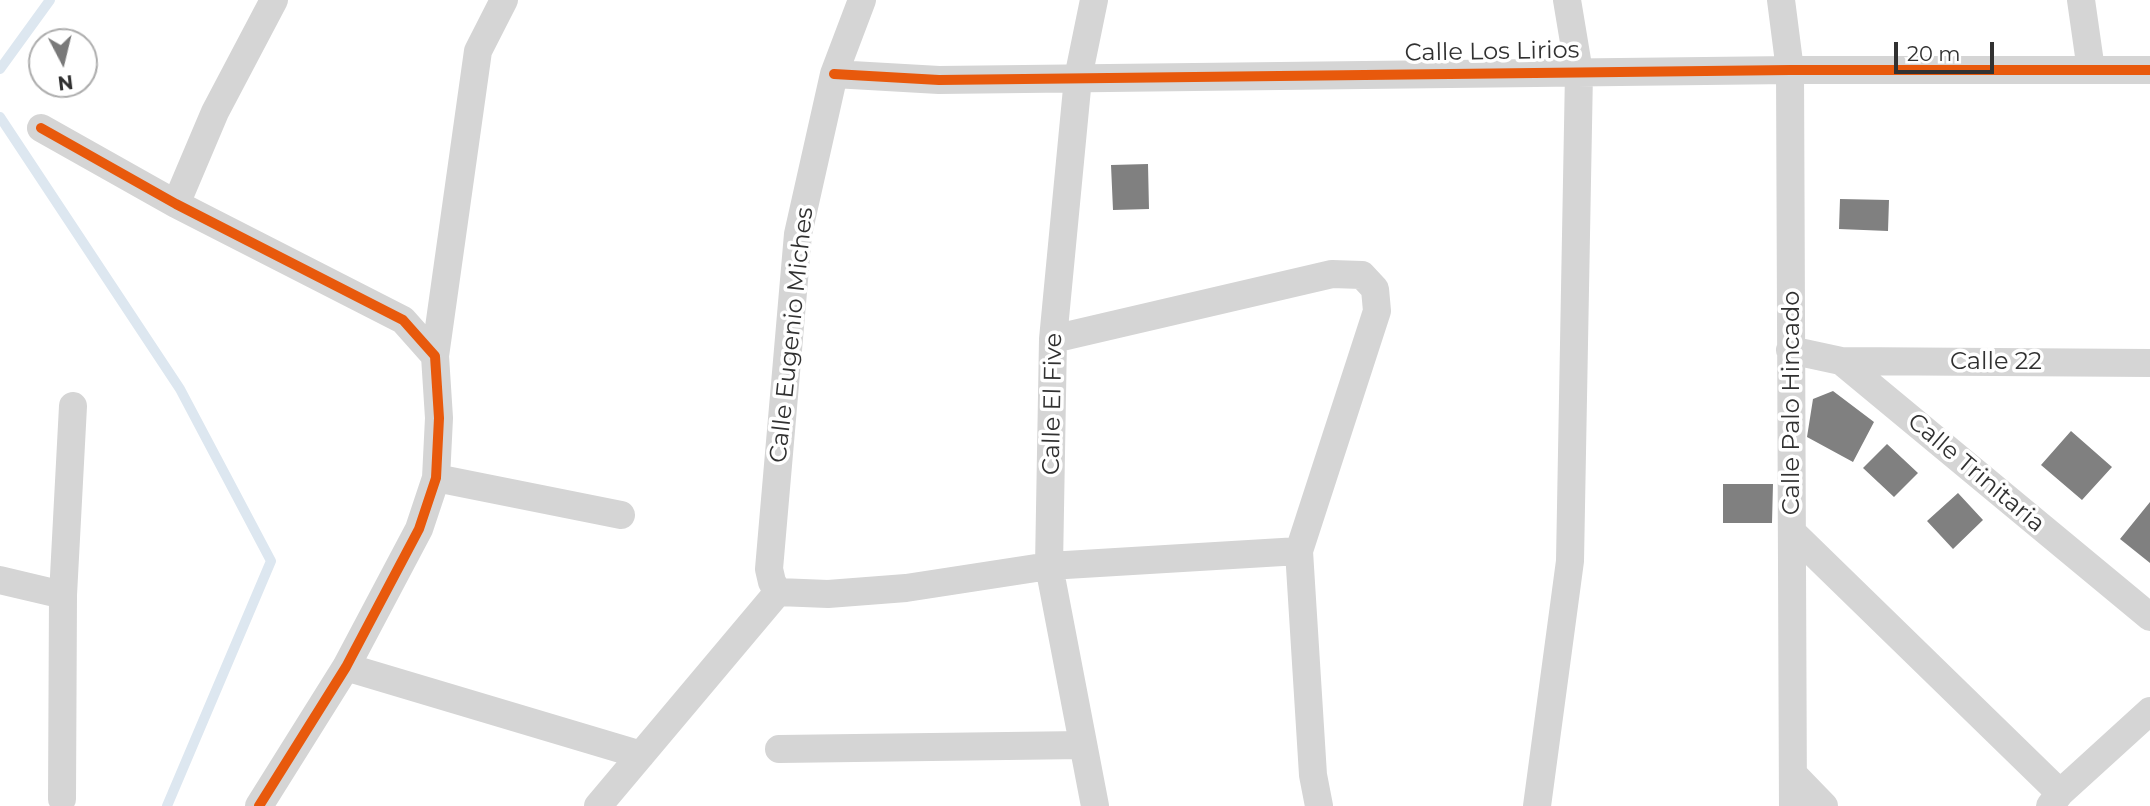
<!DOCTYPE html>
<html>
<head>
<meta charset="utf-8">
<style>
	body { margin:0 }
	#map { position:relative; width:2150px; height:806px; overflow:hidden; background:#fff; font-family:Montserrat,sans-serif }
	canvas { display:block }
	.north { position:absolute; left:28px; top:28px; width:70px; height:70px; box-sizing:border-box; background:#fff; border:2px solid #adadad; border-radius:50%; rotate:173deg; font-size:19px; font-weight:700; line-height:28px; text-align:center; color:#313131 }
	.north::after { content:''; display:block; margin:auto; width:24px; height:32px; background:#797979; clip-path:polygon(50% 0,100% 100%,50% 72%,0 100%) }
	.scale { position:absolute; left:1894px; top:42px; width:100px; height:32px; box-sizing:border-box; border:4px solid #313131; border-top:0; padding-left:9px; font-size:21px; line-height:24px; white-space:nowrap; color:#313131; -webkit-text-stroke:5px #fff; paint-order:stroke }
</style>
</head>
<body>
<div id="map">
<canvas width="2150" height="806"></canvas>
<div class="north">N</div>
<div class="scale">20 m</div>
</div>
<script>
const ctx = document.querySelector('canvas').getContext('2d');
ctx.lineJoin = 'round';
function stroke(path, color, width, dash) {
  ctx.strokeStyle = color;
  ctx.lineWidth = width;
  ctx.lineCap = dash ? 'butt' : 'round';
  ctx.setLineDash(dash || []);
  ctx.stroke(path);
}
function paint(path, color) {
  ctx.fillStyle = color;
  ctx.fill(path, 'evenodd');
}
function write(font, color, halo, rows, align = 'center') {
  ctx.font = font + ' Montserrat,sans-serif';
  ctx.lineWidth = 7;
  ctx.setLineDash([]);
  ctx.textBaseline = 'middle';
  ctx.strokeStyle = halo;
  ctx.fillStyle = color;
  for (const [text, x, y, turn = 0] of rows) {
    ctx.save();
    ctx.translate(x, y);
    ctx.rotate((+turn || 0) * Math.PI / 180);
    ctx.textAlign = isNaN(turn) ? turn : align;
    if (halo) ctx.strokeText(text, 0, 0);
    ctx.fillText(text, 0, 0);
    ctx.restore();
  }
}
stroke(new Path2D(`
	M0,69L50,0
	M0,117L180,389L271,561L167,806`), '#dde7f0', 10);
paint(new Path2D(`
	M1148,164L1149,209L1113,210L1111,165Z
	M1840,199L1889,200L1888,231L1839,229Z
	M1833,391L1874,422L1853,462L1807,437L1813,399Z
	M2071,431L2112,467L2082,500L2041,465Z
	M1887,444L1918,473L1894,497L1863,468Z
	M1723,484H1773L1772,523H1723Z
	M1958,493L1983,520L1953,549L1927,521Z
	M2150,502V563L2120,539Z`), '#808080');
stroke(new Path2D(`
	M1094,0L1078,78L1053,339L1049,566L1095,806
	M1781,0L1790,70L1793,806
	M2081,0L2091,70
	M834,74L939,80L1790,70H2150
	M41,128L176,204L403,320L435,356L439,418L436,478L419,529L346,667L259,806
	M176,204L215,112L274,0
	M1053,339L1332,274L1362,275L1375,289L1377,311L1299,551
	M1790,350L1841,361L2150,617
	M435,356L478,51L504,0
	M1841,361L2150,363
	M436,478L621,515
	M1793,533L2060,793
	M0,580L63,595L73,406
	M778,592L828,594L906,588L1049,566L1299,551L1313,775L1319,806
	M778,592L772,582L769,569L798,234L834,74L862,0
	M346,667L641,755
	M779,749L1083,745
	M1793,774L1824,806
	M62,799L63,595
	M598,806L778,592
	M1537,806L1570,561L1579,72L1567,0
	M2050,806L2060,793L2150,711`), '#d5d5d5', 28);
stroke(new Path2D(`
	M834,74L939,80L1790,70H2150
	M41,128L176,204L403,320L435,356L439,418L436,478L419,529L346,667L259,806`), '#e8590c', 10);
write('24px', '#313131', '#fff', [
	["Calle Los Lirios",1492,52,-1],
	["Calle Eugenio Miches",792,335,-84],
	["Calle 22",1996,362],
	["Calle Palo Hincado",1792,403,-90],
	["Calle El Five",1053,404,-89],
	["Calle Trinitaria",1976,473,40]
]);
</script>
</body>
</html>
